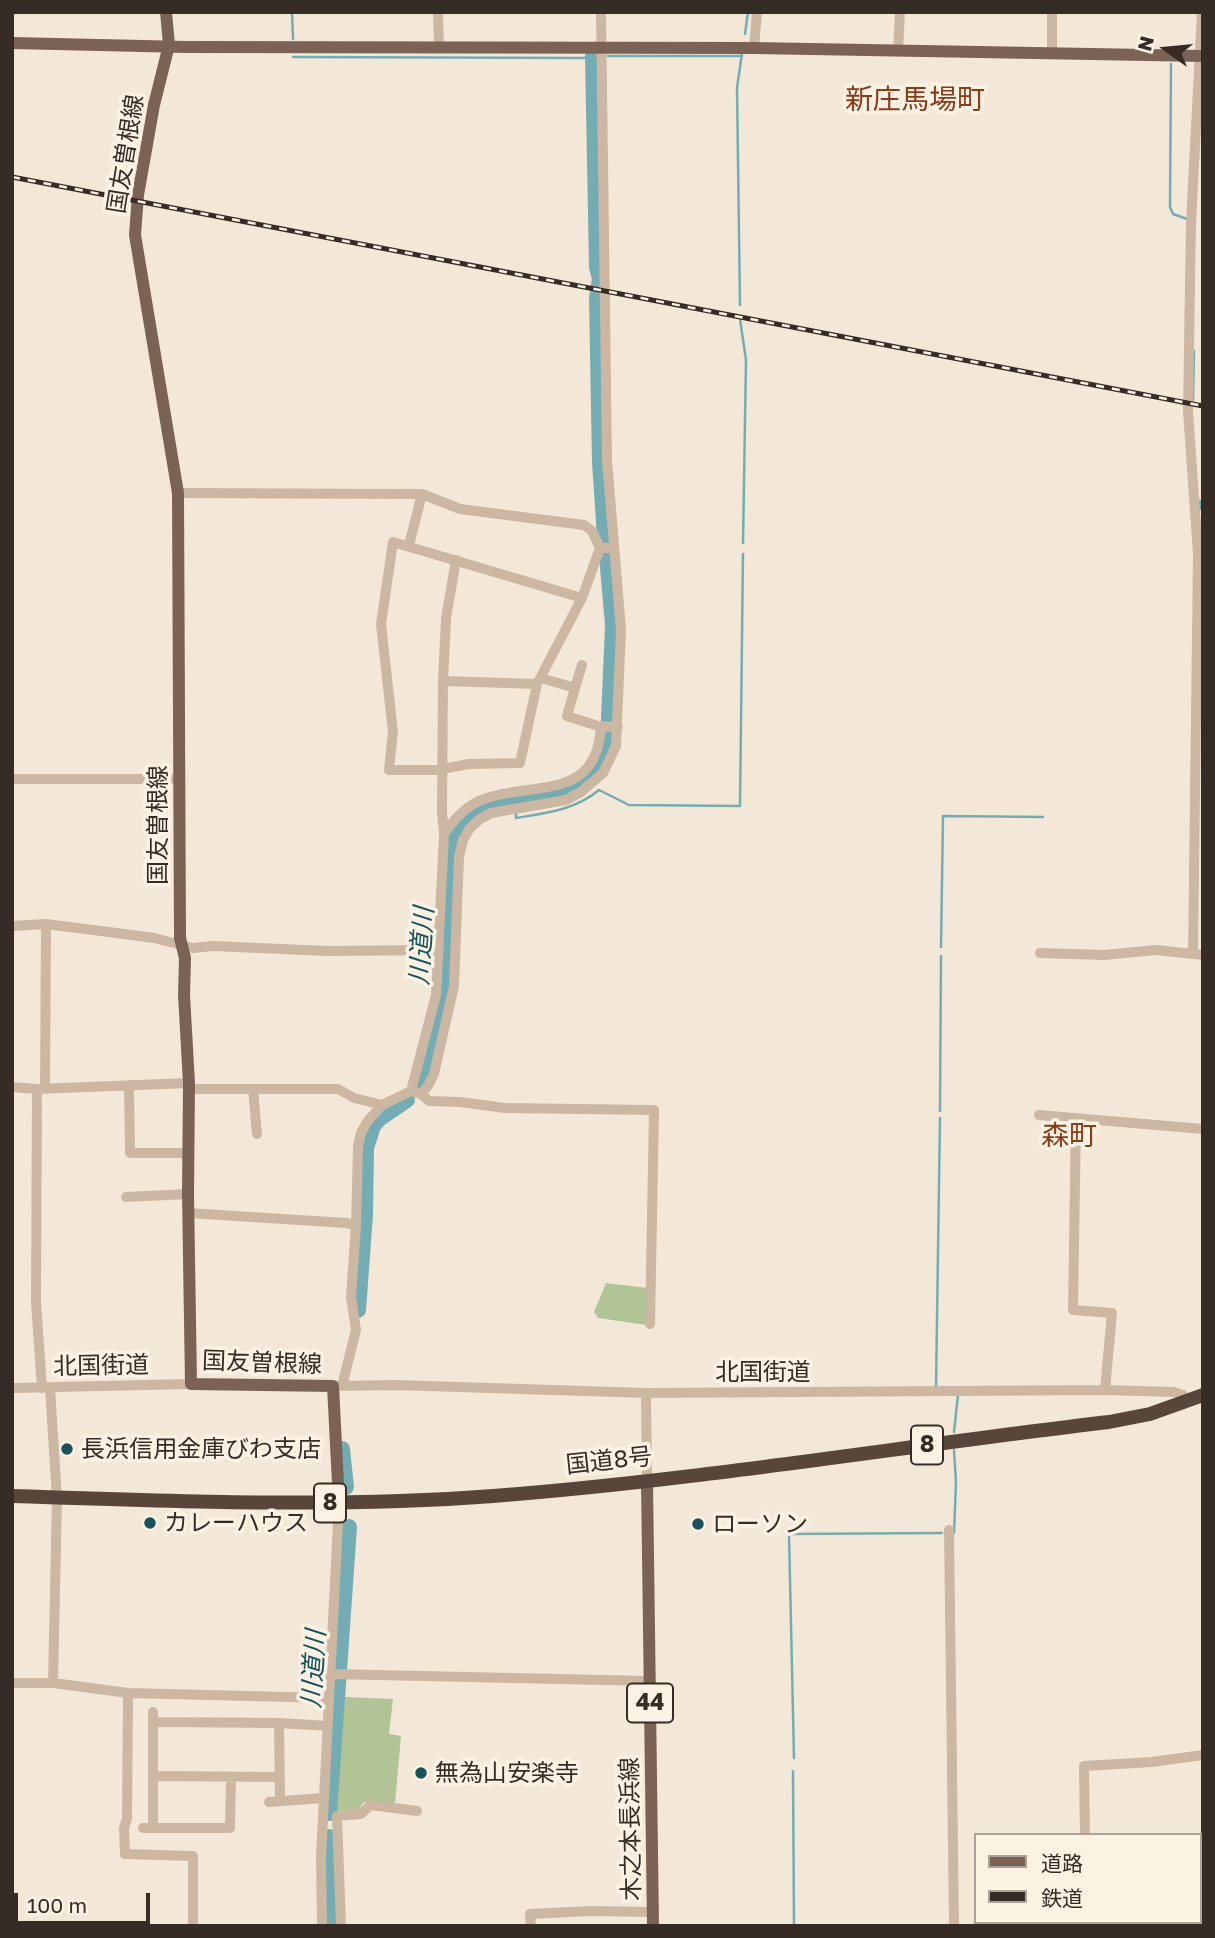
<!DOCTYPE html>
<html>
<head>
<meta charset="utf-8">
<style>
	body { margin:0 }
	#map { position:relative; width:1215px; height:1938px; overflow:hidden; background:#f3e8d7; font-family:"Golos Text","Noto Sans JP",sans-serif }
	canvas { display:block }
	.frame { position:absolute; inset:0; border:14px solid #362c25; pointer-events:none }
	.legend { position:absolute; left:974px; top:1833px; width:228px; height:91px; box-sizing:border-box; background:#fbf2e4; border:2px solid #aca398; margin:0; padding:9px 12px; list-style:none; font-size:21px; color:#362c25 }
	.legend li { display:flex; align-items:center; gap:14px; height:35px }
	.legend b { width:35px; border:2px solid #aca398 }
	.north { position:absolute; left:1131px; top:14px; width:70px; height:70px; -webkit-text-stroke:5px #fbf2e4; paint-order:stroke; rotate:285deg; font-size:19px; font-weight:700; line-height:28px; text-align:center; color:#362c25 }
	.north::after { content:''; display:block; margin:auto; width:24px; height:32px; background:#362c25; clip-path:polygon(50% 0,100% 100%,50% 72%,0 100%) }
	.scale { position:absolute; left:14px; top:1893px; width:136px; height:32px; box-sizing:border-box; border:4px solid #362c25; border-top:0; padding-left:9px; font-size:21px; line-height:24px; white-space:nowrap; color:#362c25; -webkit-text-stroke:5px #fbf2e4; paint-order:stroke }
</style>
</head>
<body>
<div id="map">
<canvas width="1215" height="1938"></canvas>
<div class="frame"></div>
<ul class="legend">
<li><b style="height:9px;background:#7a6355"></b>道路</li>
<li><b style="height:9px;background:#362c25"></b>鉄道</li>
</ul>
<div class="north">N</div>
<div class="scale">100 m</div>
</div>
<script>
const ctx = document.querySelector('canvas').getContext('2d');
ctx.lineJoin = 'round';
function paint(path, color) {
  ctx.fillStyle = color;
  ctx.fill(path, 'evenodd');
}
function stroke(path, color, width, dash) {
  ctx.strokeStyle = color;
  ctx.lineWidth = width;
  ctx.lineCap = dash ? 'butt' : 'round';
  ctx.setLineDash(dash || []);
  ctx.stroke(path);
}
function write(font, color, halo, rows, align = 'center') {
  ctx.font = font + ' "Golos Text","Noto Sans JP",sans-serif';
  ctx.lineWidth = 7;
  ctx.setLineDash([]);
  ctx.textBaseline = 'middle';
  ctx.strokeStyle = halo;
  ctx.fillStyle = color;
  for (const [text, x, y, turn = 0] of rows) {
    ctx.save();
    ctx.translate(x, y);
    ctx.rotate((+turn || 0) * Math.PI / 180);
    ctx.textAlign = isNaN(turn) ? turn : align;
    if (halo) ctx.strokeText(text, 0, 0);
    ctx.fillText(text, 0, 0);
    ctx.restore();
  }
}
paint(new Path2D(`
	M606,1283L648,1288L647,1325L598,1318L594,1312Z
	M345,1697L393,1699L389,1734L401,1736L395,1804L364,1802L358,1810L336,1811Z`), '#b1c496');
stroke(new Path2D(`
	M292,12L293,39
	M745,34L748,12
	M608,56H742
	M293,57L582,58L598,56
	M1171,64L1170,207L1173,214L1187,219
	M740,305L737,88L742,53
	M740,319L746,360L743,543
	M1193,400L1194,351
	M1200,501V509
	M1202,519H1203
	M516,814V818C546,813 575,810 599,790L629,805L740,806L743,554
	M941,947L943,816L1043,817
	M940,1111L941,956
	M936,1387L940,1118
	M954,1432L958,1395
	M954,1450L956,1482L954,1533
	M794,1758L789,1534L942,1533
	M793,1771L794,1926`), '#73adb3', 2.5);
stroke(new Path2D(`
	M593,56L597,267L600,279L597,298L600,462L605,537
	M421,1084L445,994L452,848C475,763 578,838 608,742L613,625L607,556
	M358,1310L365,1215L366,1148L373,1126L379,1119L407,1100
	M342,1449L346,1487
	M329,1813L349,1527
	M329,1837L332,1926`), '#73adb3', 16);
stroke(new Path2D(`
	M438,12L439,47
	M754,48L757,12
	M898,51L900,12
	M1052,52V12
	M178,493L422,494L460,509L584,525L592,531L600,548H613
	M393,542L582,598L537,684L520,763L469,764L437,770H389L393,732L381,624Z
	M409,545L422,494
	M456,560L446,618L443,681L537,684
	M582,598L600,548
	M541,678L575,688L567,716L598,726L618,727
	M575,688L582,665
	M12,779H178
	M444,834C454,819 466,805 484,799C534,781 597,802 601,726
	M12,926L46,924L101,931L154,938L193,948L213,946L327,951L439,950
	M1040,953L1104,955L1156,950L1203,955
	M1193,954L1198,554L1188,411L1191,223L1202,12
	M129,1085L130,1153H188
	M12,1087L37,1089
	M45,1088L46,924
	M189,1089H338L354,1098L382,1105
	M253,1089L257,1134
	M411,1091L436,995L444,834L442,812L443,681
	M421,1094L429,1101L460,1102L505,1108L654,1110L650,1324
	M1039,1115L1203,1129
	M1076,1118L1073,1310L1112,1313L1105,1390
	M126,1197L188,1194
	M188,1213L347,1223L356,1226
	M336,1386L396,1385L647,1393L1105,1390L1174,1392L1183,1395L1188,1402
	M342,1386L356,1330L351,1297L356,1226L358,1146L361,1133L367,1122L382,1105L411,1091L421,1094L428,1086L434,1074L454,986L459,857L463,840L470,828L480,819L491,813L566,800L581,792L603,773L616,746L621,630L607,460L601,12
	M12,1388L191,1384
	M42,1388L36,1303L37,1089L189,1083
	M50,1388L57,1498L53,1683
	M646,1393L647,1481
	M949,1530L954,1926
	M331,1674L650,1681
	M12,1683H53L128,1693L329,1698
	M128,1693L127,1819L124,1828L125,1854L193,1856V1926
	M153,1712V1828
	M153,1722L279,1723L328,1726
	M279,1723L280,1801
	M153,1776L280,1777
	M269,1802L324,1798
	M143,1828H230L231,1777
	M1085,1835L1084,1766L1152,1762L1203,1755
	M1087,1922V1926
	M322,1926L321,1857L339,1503
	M341,1926L337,1816L361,1814L370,1805L417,1811
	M531,1926L530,1914L591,1911L653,1912`), '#ccb8a2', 10);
stroke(new Path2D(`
	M166,12L169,45L154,105L138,195L135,235L178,493L180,938L185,958L184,995L189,1083L188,1194L191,1384L333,1386L339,1503
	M12,43L186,47L754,48L1203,56
	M647,1481L653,1926`), '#7a6355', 12);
stroke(new Path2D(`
	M12,1496C172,1501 334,1508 493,1496C699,1480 904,1446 1109,1422L1150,1414L1203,1395`), '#58463b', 14);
const rail = new Path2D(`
	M12,177L1203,406`);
stroke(rail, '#362c25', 5);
stroke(rail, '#fbf2e4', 2.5, [8]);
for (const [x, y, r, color] of [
	[67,1449,7,"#17535b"],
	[150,1523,7,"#17535b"],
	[698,1524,7,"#17535b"],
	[421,1773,7,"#17535b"]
]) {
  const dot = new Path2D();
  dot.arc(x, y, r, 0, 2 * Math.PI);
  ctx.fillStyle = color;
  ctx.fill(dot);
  stroke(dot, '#fbf2e4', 2.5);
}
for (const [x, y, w] of [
	[927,1445,32],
	[330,1503,32],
	[650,1703,46]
]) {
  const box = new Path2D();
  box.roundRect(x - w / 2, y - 19.5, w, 39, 5);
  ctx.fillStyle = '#fbf2e4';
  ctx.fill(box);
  stroke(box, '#362c25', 2);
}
write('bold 23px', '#362c25', null, [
	["8",927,1445],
	["8",330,1503],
	["44",650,1703]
]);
write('24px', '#362c25', '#fbf2e4', [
	["国友曽根線",126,154,-81],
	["国友曽根線",158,825,-90],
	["国友曽根線",262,1363,2],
	["北国街道",101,1366,-1],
	["北国街道",763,1372],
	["国道8号",609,1461,-6],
	["木之本長浜線",631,1829,-91]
]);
write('24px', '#362c25', '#fbf2e4', [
	["長浜信用金庫びわ支店",81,1449],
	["カレーハウス",164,1523],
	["ローソン",712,1524],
	["無為山安楽寺",435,1773]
], 'left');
write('italic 26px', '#17535b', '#fbf2e4', [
	["川道川",422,946,-86],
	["川道川",314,1669,-86]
]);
write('28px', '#8d3a16', '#fbf2e4', [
	["新庄馬場町",915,100],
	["森町",1069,1136]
]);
</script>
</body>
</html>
